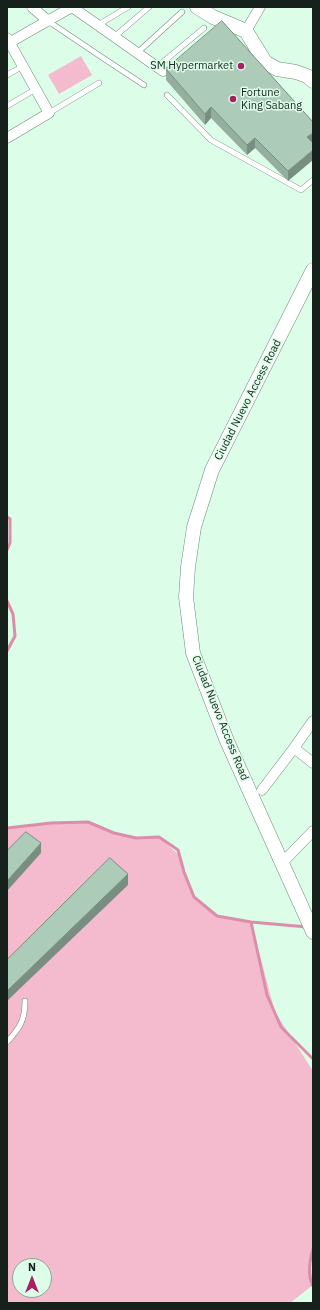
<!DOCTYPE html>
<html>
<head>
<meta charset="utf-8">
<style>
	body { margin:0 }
	#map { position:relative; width:320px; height:1310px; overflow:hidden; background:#dcfde8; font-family:"IBM Plex Sans",sans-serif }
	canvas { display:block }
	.frame { position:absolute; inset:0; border:8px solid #15211a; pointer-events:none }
	.north { position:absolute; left:12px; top:1258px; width:40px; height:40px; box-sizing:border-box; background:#dcfde8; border:1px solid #8ca596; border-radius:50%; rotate:0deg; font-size:11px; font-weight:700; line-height:16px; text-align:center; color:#15211a }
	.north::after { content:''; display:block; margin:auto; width:14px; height:18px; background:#a91f63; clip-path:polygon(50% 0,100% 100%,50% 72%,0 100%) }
</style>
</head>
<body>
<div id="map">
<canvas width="320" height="1310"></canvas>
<div class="frame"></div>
<div class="north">N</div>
</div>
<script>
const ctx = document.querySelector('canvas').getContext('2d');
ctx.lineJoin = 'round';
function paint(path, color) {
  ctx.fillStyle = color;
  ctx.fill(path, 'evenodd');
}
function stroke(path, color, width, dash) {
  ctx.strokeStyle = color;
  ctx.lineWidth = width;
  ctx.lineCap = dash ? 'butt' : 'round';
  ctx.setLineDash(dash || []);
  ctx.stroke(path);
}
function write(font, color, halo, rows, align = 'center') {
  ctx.font = font + ' "IBM Plex Sans",sans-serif';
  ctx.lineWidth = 3;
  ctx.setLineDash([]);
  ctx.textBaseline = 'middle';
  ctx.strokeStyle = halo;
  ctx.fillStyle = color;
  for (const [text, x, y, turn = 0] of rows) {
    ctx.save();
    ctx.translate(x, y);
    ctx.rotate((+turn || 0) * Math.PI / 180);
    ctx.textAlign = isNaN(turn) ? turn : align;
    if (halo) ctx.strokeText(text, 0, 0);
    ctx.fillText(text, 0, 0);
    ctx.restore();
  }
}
paint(new Path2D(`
	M81,56L92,75L59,94L48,75Z
	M49,823H90L116,833L136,838L159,837L179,855L194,898L217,916L251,922L275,1012L313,1071V1249L310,1259L313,1285L290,1303H7V828ZM20,1266H44V1290H20Z`), '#f4bbce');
stroke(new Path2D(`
	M7,517L10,519V543L7,550
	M7,601L13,614L15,636L7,651
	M7,828L51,823L88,822L114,833L136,838L159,837L178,850L184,872L194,897L217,916L251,922L307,927
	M251,922L267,995L281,1027L313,1059
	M313,1249C310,1258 307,1276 313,1286`), '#db8ea9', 3);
const lane = new Path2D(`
	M48,21L103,58L144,85
	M98,25L128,7
	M114,37L149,7
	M137,53L182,12
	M157,67L204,28
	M7,75L23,66
	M167,95L211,140L301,190L313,180
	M7,106L36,89
	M49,113L99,83
	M7,1042C20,1028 25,1020 25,1001`);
const street = new Path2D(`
	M32,7L48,21
	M72,7L163,71
	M246,31L260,7
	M7,38L49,113L7,138
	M7,44L72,7
	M313,721L294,748L313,763
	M262,790L294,748
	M282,863L313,831`);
const secondary = new Path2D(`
	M197,7L213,17L246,31L265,62L277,69L296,72L307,76L313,81
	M313,270L212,470L194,527L188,567L186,597L193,653L227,741L313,932`);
stroke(lane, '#6e8b79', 6);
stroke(street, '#6e8b79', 11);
stroke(secondary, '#6e8b79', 15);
stroke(lane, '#fff', 5);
stroke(street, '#fff', 10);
stroke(secondary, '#fff', 14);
paint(new Path2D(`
	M166,69L313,122L288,181L255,148L247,155L211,118L205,125L166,80Z`), '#94af9e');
paint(new Path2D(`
	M211,107V118L205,125V114Z
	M313,133V144L307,137Z
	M255,138V148L247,155V145Z
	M313,150V160L288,181V171Z
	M41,843V853L7,891V881Z
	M128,874V885L7,1001V991Z`), '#788e81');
const building = new Path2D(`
	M222,21L313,122V133L307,137L313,143V150L288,171L255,138L247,145L211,107L205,114L166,69Z
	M26,832L41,843L7,881V851Z
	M110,858L128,874L7,991V960Z`);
paint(building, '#accbb8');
stroke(building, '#788e81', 1);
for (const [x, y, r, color] of [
	[241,66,4,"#a91f63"],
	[233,99,4,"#a91f63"]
]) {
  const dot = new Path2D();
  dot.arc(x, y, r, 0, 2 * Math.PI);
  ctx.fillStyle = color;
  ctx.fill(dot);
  stroke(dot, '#dcfde8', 1.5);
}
write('11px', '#15211a', '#dcfde8', [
	["SM Hypermarket",233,66],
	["Fortune",241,93,"left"],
	["King Sabang",241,106,"left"]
], 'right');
write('11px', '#15211a', '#dcfde8', [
	["Ciudad Nuevo Access Road",248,400,-63],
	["Ciudad Nuevo Access Road",220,718,68]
]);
</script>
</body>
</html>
